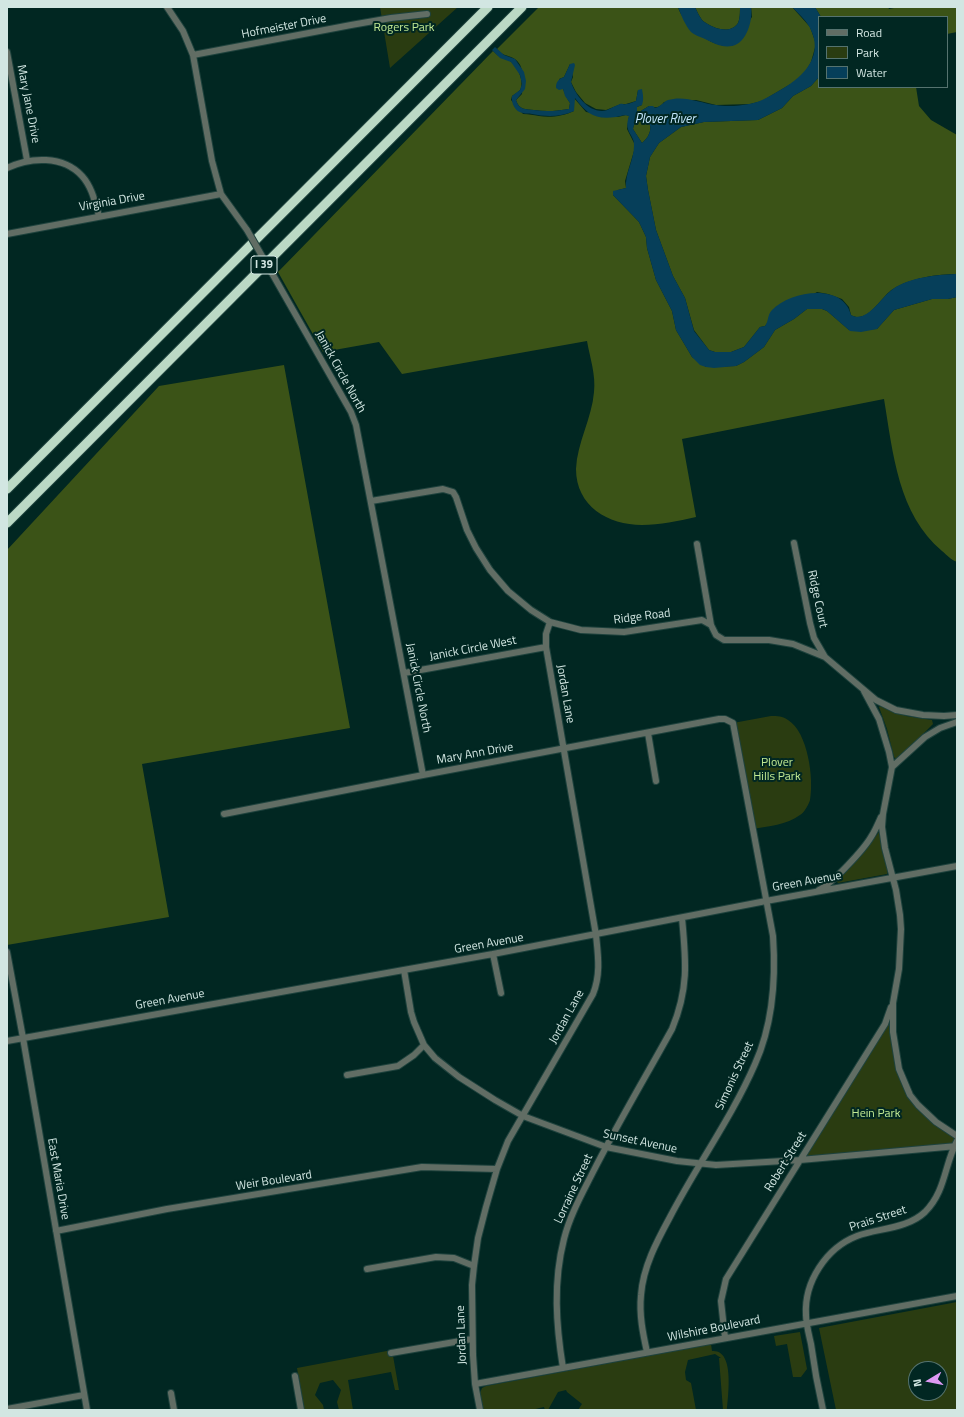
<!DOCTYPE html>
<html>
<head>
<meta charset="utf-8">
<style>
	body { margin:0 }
	#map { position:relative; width:964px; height:1417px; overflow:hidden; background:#012722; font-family:"Titillium Web",sans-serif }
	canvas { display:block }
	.frame { position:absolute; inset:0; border:8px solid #d2e6e2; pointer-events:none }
	.legend { position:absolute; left:818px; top:16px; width:130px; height:72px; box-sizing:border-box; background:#012722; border:1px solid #55736f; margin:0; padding:5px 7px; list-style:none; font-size:12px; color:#d2e6e2 }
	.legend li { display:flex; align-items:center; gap:8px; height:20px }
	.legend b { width:20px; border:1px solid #55736f }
	.north { position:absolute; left:908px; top:1361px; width:40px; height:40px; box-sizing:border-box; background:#012722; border:1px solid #55736f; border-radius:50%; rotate:260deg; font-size:11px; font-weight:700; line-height:16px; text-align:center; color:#d2e6e2 }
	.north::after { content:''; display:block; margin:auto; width:14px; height:18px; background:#dd99f3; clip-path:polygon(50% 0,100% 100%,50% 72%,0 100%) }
</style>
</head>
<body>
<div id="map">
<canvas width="964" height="1417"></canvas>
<div class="frame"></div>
<ul class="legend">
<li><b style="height:5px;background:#616d64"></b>Road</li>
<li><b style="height:11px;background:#2a3c11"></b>Park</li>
<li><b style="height:11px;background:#063f5a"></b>Water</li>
</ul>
<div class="north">N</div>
</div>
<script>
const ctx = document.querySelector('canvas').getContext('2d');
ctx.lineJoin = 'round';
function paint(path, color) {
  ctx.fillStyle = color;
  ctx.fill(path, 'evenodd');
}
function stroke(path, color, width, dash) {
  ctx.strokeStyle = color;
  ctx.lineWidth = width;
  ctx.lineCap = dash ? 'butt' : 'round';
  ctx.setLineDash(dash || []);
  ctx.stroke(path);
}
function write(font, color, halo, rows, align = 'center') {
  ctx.font = font + ' "Titillium Web",sans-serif';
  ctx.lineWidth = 4;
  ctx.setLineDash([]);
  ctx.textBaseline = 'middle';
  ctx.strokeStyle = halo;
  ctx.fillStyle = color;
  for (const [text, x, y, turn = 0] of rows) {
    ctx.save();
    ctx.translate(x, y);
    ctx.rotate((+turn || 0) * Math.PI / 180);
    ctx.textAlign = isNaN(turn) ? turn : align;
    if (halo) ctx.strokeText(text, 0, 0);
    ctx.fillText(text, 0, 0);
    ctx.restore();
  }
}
paint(new Path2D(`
	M380,7H458L390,68Z
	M880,706L906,716L932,720L933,724L898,759H896L894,757L887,729L879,707Z
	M771,716C777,716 783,716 788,720C808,732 814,779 810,800C809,804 804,813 800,815C787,825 768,826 753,829L733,723Z
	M879,832L888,871L887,874L838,883L836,880L870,844Z
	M893,1003L899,1069L918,1105L957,1136V1146L800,1160L864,1059Z
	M957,1302V1410H836L819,1328ZM916,1369H940V1393H916Z
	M800,1332L807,1369L801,1377H793L787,1344L776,1346L774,1336Z
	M711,1344L712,1351C735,1349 728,1395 727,1410H723L719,1358H721L715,1354L688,1360L685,1372L686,1380L691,1383L696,1410H578L582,1404L567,1392L566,1390L558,1392L548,1410H545L544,1407L531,1410H483L480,1393L482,1388L486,1386Z
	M392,1350L399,1390H395L391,1372L348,1380L353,1410H339L337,1402L341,1390L333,1380L320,1383L315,1395L323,1405L324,1410H304L297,1368Z`), '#2a3c11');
paint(new Path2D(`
	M539,7H678C680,15 685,19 691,25C704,38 712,46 732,46L752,17L751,7H792L810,27L816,44L811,62L804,74L794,82L762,101L750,104L716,105L696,100L664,102C660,108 655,108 649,106L639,112L637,111V107L642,105L638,90L636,101L626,104H621L606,110L596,109L585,103L576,92L571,82L573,77L570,64L564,77L559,79C563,88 565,96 570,103L569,109C557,111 546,112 534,110C525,109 519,110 516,100L522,94C523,81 526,63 511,57C505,55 501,54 497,49Z
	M695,7H740C740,12 740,19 738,23C730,35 712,28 703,21C700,18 697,11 695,7Z
	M815,7H888L889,9L899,7H957V32L947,34V17H821Z
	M493,51C501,59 502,57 510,61C517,65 525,82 520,90C518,92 515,94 512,96L511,100L523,114C529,114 533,115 539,116C550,118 564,116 574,111V98L586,112L618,117L626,115L629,116L627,129L634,143V151L625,181L626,188L618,190L613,195L639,222L646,237L647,248L656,280L672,311L676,330L692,357L706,367L736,366L744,362L764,347L775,330L794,319L807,309H822L827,311L849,330L877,329L894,310L932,299H948L957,297V562C951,560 947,555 942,551C898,514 893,453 884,399L682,439L696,517C678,521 660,525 642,525C608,525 576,506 576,469C577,443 592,418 594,392C596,375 590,358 587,341L402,374L379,342L323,352L278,272Z
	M819,77V87H916L919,106L931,120L957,135V274C938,274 910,278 893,289C881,296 868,325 851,315L849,307L842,299L828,294L817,292L768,322L765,326L760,327L744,347L731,352H715L709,350L694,330L685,298L673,276L656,230L648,190L646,176L650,157L659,143L681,127L704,122L758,120L782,108L793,96L811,86Z
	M642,119C656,122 650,137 642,143L633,129C634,123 636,121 642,119Z
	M284,365L350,728L142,764L169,917L7,945V550L159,386Z`), '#3b5317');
paint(new Path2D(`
	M678,7H695C697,11 700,18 703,21C712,28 730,35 738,23C740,19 740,12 740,7H751C753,20 747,43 732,46C722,48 713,43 705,39C701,37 694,35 691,32C685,25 681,15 678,7Z
	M792,7H815L821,17H819V77L811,86L793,96L782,108L758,120L704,122L681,127L659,143L650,157L646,176L648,190L656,230L673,276L685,298L694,331L709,350L715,352H731L744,347L760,327L765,326C769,321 767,315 772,310C790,291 843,282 851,315C867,324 881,297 893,289C910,277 936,275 956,274H957V297L948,299H932L894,310L877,329L861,332L850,331L827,311L822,309H807L794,319L775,330L764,347L744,362L736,366L714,368L706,367L700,365L692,357L676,330L672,311L656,280L647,248L646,237L639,222L613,195V191L626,188C625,173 634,160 634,146C635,134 623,133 629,116C624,114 621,116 616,117C595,120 587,114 575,98L574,111C561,117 546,117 532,114C529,113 526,114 523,113C515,112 511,103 512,96L520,90L522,84L520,75L511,62L500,58L492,50L495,47L504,55L515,59L524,72L526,81L525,89L516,100C519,110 525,109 534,110C546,112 557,111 569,109L570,103L565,96L563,89L559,90L556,88C556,81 559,79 564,77L570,64L574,63L575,65L571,82C575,94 587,111 602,111C608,111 614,106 620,104C623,103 623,105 626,104C629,104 633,102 636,101L638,90L642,89C643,95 644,99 642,105L637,107V111L639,112L649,106H653L655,108C662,106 663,102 668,100C684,95 700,103 716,105C726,107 739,106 749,104C761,102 772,95 782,89C805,76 824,55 810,28C806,20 798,13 792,7ZM642,119C656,122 650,137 642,143L633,129C634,123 636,121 642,119Z`), '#063f5a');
const minor = new Path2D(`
	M167,7L183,31L193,55L212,161L221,194L247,230
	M7,52L27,160
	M193,55L351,25L391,18L427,14
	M7,168C30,157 63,155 82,176C92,187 95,202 99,216
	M7,234L221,194
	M273,275L351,412L356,425L423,775
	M371,501L443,489L453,492L456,497L467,530L476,548L490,570L508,591L531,610L550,622L581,630L624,632L702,620L711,625L716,635L724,640H769L793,644L825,657L876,700L896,710L923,715L944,716L957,715
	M794,543L810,623L814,638L825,657
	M697,544L711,625
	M404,673L546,647
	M864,691L879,719L889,752L892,767L883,814L882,827L885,848L896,890L900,915L901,929L899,969L893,1003V1032L899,1069L910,1095L918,1105L936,1122L957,1136
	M648,733L656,781
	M892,767L925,737L940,728L957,722
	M224,814L423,775L719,719H725L733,723L773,936C776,979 773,1024 755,1064C732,1117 697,1165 670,1217C657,1241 643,1267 641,1295C639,1315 643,1334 647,1352
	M819,890C832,884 864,849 871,837C875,831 878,824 881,817
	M7,952L23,1038L87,1410
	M493,954L501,993
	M404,970L411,1012L414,1022L424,1045L435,1058L459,1077L495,1100L523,1116L606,1147L677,1161L716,1165L800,1160L957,1146
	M7,1041L493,954L766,901L957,866
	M347,1075L398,1066L414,1055L424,1045
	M56,1231L167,1209L422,1167L497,1169
	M367,1269L436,1257L454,1258L474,1266
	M725,1338L721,1301L726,1279L885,1024L891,1007
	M391,1353L472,1339
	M563,1368C556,1325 553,1282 564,1239C570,1215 582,1194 593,1172C618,1123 646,1076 672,1029C689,988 686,961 682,918
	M295,1376L301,1410
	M475,1384L957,1296
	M171,1393L174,1410
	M7,1409L84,1395
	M480,1410L475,1384L473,1355L472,1285L474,1266L478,1238L486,1207L497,1169L508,1141L593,994C601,974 598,955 596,935L546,647V634L550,622
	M823,1410C818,1388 814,1366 811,1344C809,1335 806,1324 806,1315C804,1282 826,1248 857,1236C879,1228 907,1229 925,1212C946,1191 944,1165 957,1141`);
const highway = new Path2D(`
	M7,489L488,7
	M7,523L522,7`);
stroke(minor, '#1e423d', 8);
stroke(highway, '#1e423d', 11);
stroke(minor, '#616d64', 6);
stroke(highway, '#bbd9c5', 9);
const minorBridge = new Path2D(`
	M247,230L273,275`);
stroke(minorBridge, '#1e423d', 8, []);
stroke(minorBridge, '#616d64', 6);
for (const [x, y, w] of [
	[264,265,26]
]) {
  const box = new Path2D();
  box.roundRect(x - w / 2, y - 9, w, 18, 3);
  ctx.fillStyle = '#012722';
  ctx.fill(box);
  stroke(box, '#d2e6e2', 1);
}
write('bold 11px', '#d2e6e2', null, [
	["I 39",264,265]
]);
write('12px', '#d2e6e2', '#012722', [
	["Hofmeister Drive",284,27,-11],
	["Mary Jane Drive",28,104,79],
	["Virginia Drive",112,202,-10],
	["Janick Circle North",340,372,61],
	["Ridge Court",817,599,78],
	["Ridge Road",642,617,-7],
	["Janick Circle West",473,649,-11],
	["Janick Circle North",418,688,79],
	["Jordan Lane",565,694,80],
	["Mary Ann Drive",475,754,-10],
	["Green Avenue",807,882,-10],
	["Green Avenue",489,944,-10],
	["Green Avenue",170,1000,-10],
	["Jordan Lane",567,1017,-61],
	["Simonis Street",735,1076,-65],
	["Sunset Avenue",640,1142,12],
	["Robert Street",786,1162,-58],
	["East Maria Drive",58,1179,80],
	["Weir Boulevard",274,1181,-9],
	["Lorraine Street",574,1189,-65],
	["Prais Street",878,1219,-18],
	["Wilshire Boulevard",714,1329,-11],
	["Jordan Lane",462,1335,-92]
]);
write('12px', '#c2ea93', '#012722', [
	["Rogers Park",404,28],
	["Plover",777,763],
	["Hills Park",777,777],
	["Hein Park",876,1114]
]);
write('italic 13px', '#c5e8fe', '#012722', [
	["Plover River",665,120]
]);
</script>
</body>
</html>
